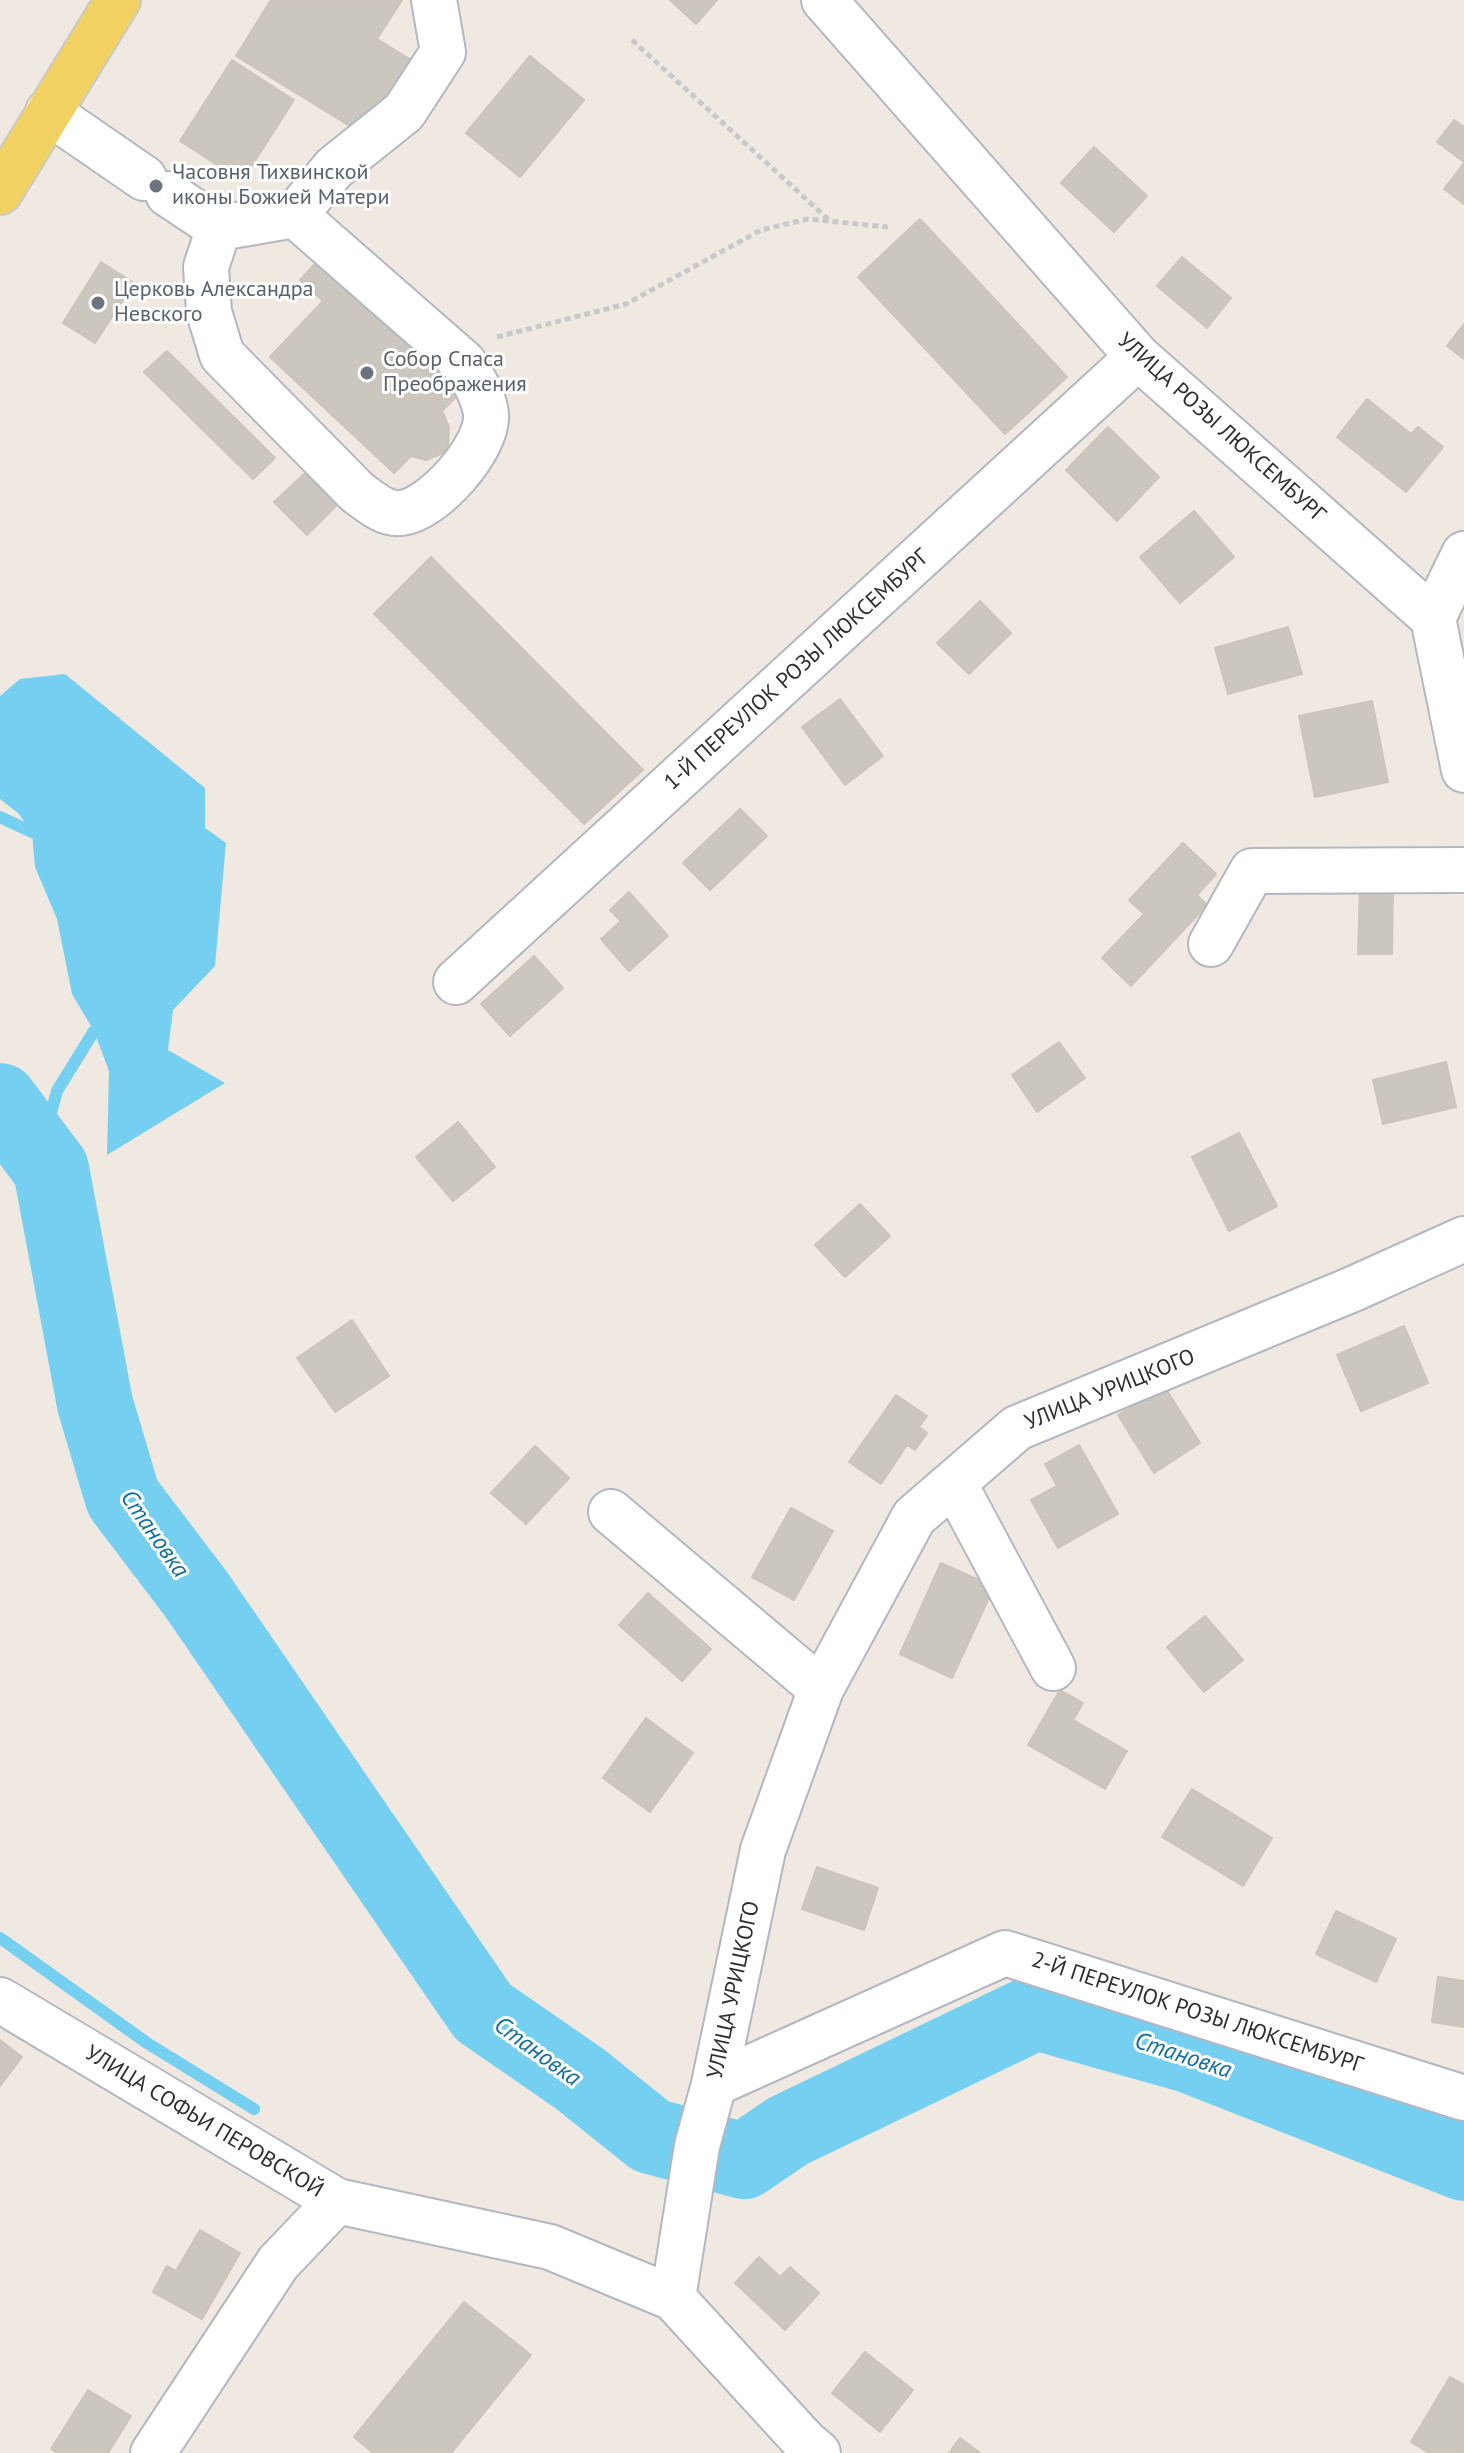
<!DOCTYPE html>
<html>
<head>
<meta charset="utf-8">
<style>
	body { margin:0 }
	canvas { display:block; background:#efe9e1 }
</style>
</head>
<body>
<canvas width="1464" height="2453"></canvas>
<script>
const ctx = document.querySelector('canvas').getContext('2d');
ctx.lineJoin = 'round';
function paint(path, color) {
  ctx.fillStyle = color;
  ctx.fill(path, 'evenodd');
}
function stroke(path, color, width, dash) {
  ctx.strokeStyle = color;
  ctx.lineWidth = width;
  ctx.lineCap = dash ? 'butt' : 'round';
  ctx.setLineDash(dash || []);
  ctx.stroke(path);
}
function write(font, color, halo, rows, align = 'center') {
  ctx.font = font + ' "PT Sans",sans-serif';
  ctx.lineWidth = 6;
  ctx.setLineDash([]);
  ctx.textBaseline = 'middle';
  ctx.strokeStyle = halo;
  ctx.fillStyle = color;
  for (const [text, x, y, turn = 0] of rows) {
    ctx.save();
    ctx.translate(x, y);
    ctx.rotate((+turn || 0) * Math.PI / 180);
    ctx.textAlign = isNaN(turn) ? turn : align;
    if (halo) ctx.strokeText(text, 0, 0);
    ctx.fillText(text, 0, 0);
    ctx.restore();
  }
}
paint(new Path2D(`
	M65,674L205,788V828L226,843L215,966L173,1010L168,1050L225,1083L107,1155L109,1071L94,1031L72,994L57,919L35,867L32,832L18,813L0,799V696L20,679Z`), '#75cff0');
stroke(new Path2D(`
	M0,817L32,832
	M40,1154L57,1091L94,1031
	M0,1938L147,2043L254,2109`), '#75cff0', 12);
stroke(new Path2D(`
	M0,1101L51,1169L95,1404L123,1498L196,1594L483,2012L580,2079L651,2136L744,2161L788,2131L1036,2012L1189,2055L1464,2163`), '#75cff0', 76);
const building = new Path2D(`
	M271,0H402L377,39L413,61L366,136L236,56Z
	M670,0H717L696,24Z
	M530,56L584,100L520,177L466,133Z
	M232,60L294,100L242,181L180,141Z
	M1454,120L1464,127V162L1437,142Z
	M1094,147L1147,196L1114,232L1061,183Z
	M1464,163V204L1444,189Z
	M920,219L1067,377L1005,434L858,277Z
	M324,254L464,389L442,411L449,427L448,451L426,460L411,456L394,473L270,357L323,301L300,280Z
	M1182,257L1231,298L1207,328L1157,286Z
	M101,262L134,283L95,343L63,323Z
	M1464,324V359L1447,346Z
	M167,351L275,458L253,479L144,372Z
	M1367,399L1411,434L1418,427L1443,447L1406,492L1337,437Z
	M1108,427L1159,477L1117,521L1066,470Z
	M304,474L337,505L307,535L274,502Z
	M1194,511L1234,557L1180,603L1140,557Z
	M431,557L643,770L584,824L374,614Z
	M980,601L1011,633L969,674L937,643Z
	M1288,627L1302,674L1228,694L1215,648Z
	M840,699L883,756L845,785L802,727Z
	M1372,701L1388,782L1315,797L1299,716Z
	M740,809L767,836L710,890L683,863Z
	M1183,843L1216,874L1197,895L1207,905L1131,986L1102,958L1144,914L1129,900Z
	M1360,883H1393L1392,954H1358Z
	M629,892L668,936L629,971L601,939L621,921L610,910Z
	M534,956L563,988L510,1036L481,1004Z
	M1059,1042L1085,1078L1037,1112L1012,1075Z
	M1446,1062L1456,1107L1383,1124L1373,1080Z
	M458,1122L495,1167L453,1201L416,1157Z
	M1239,1133L1277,1206L1229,1231L1192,1157Z
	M860,1204L890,1236L845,1277L815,1245Z
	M352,1320L389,1376L335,1412L297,1358Z
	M1404,1326L1428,1383L1361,1411L1337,1355Z
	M1164,1386L1200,1443L1154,1473L1118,1415Z
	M896,1395L927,1416L919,1427L927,1433L915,1450L907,1445L881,1484L849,1462Z
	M1079,1445L1118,1514L1058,1548L1031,1500L1057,1486L1045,1464Z
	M535,1446L569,1478L526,1524L491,1493Z
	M791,1508L833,1531L794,1600L752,1577Z
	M941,1563L994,1587L952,1678L900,1654Z
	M648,1593L711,1649L682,1681L619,1625Z
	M1205,1616L1243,1660L1204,1692L1167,1647Z
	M1060,1690L1083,1703L1073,1720L1127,1751L1105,1789L1028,1745Z
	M646,1718L693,1753L650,1812L603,1778Z
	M1192,1789L1272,1838L1243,1886L1162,1837Z
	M817,1867L878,1888L864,1930L802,1909Z
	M1336,1911L1396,1939L1376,1982L1316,1954Z
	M1438,1977L1464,1981V2027L1432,2022Z
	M0,2040L22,2057L0,2086Z
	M200,2230L240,2253L202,2319L153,2292L167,2266L176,2271Z
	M759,2257L780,2277L790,2267L819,2293L785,2330L735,2283Z
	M464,2302L531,2355L451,2453H373L354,2437Z
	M865,2352L913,2390L880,2432L832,2393Z
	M1450,2377L1464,2385V2453H1429L1411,2442Z
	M88,2390L131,2416L108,2453H57L51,2449Z
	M960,2438L980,2453H949Z`);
paint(building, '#cbc7bf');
stroke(building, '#cbc5ba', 2);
const minor = new Path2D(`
	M824,0L1138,357L1433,618L1464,770
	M48,112L144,178
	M168,194L219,228L295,215L334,168L404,112L443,52L434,0
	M219,228L206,267L209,312L222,355L357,492C369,501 385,515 401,513C433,510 489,447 486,414C484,396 473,379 464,363L295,215
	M1433,618L1464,554
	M1211,944L1252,871L1464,870
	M456,982L1138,357
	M954,1483L1053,1668
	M611,1512L821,1689
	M0,2000L337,2201L550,2247L673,2298L805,2442L818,2453
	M714,2084L1005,1953L1464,2098
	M673,2298L697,2146L714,2084L763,1850L821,1689L914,1517L1017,1428L1353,1289L1464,1239
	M153,2453L278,2263L337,2201`);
const major = new Path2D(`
	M0,192L118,0`);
stroke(minor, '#b4b7c1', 48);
stroke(major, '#c9c9c9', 48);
stroke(new Path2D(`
	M632,40L829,220
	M497,337L626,304L761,230L808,219L888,227`), '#c9c9c9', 5, [6, 4]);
stroke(minor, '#fff', 44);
stroke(major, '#f2d163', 44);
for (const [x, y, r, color] of [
	[156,186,8,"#6b7280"],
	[98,303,8,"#6b7280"],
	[367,373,8,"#6b7280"]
]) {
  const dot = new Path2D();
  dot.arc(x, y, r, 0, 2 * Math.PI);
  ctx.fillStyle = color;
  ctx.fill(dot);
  stroke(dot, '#fff', 3);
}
write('22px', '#5b616d', '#fff', [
	["Часовня Тихвинской",172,173],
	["иконы Божией Матери",172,198],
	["Церковь Александра",114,290],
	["Невского",114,315],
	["Собор Спаса",383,360],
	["Преображения",383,385]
], 'left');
write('22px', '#2e2e2e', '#fff', [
	["УЛИЦА РОЗЫ ЛЮКСЕМБУРГ",1221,428,42],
	["1-Й ПЕРЕУЛОК РОЗЫ ЛЮКСЕМБУРГ",797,670,-42],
	["УЛИЦА УРИЦКОГО",1110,1390,-22],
	["УЛИЦА УРИЦКОГО",734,1990,-78],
	["2-Й ПЕРЕУЛОК РОЗЫ ЛЮКСЕМБУРГ",1197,2013,18],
	["УЛИЦА СОФЬИ ПЕРОВСКОЙ",204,2122,31]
]);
write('italic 24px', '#0d6fa3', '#fff', [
	["Становка",154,1534,55],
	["Становка",537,2052,36],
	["Становка",1183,2056,18]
]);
</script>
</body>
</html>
